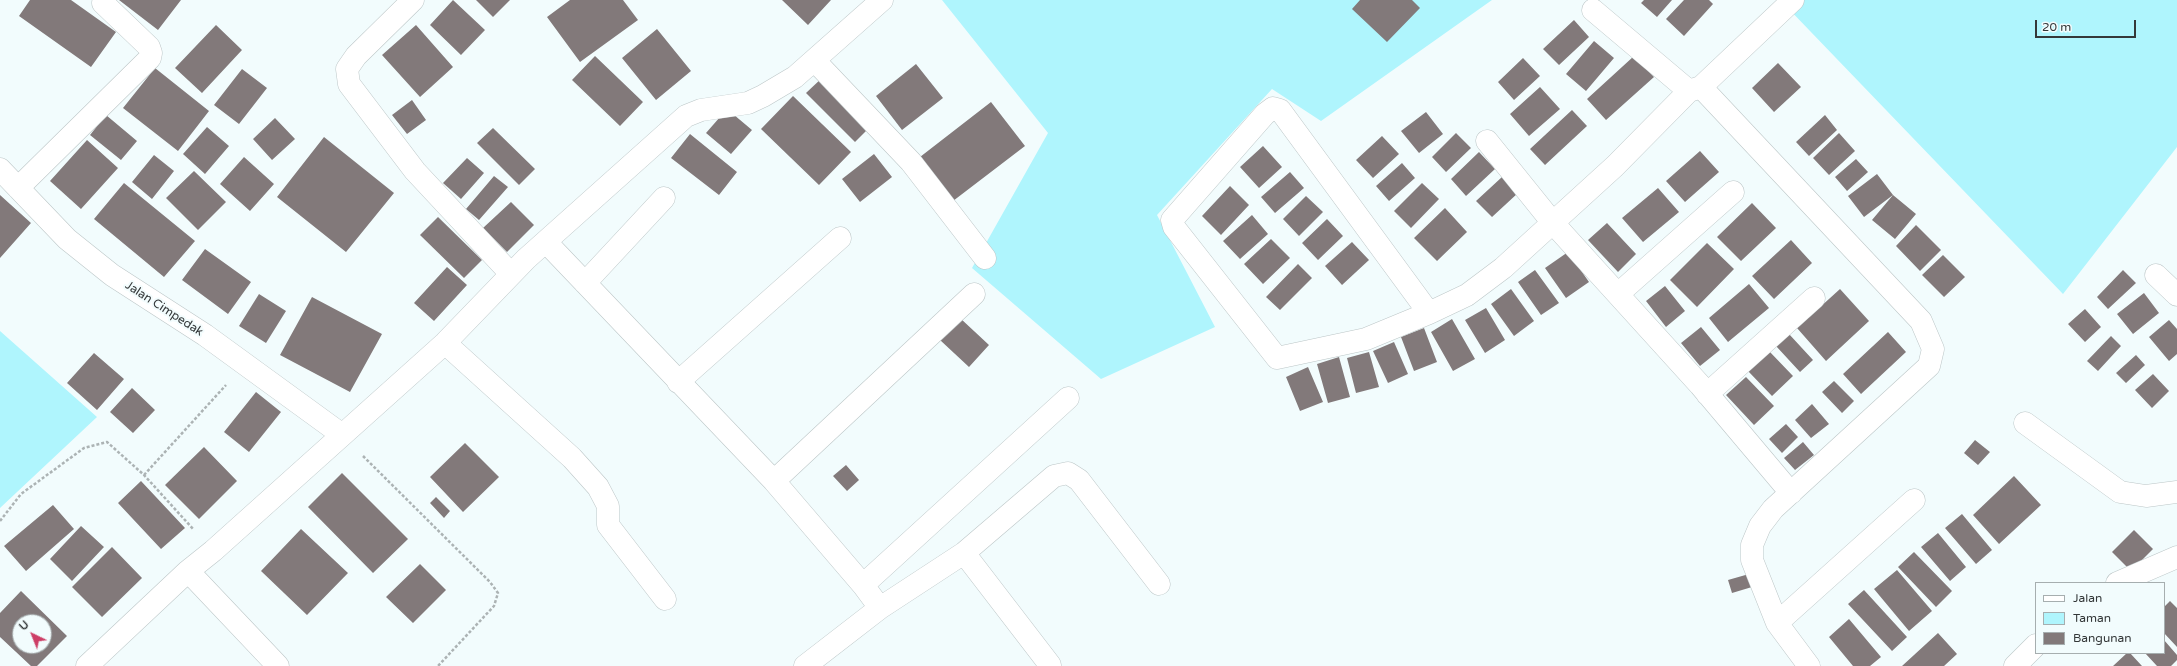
<!DOCTYPE html>
<html>
<head>
<meta charset="utf-8">
<style>
	body { margin:0 }
	#map { position:relative; width:2177px; height:666px; overflow:hidden; background:#f2fcfd; font-family:"Varela Round",sans-serif }
	canvas { display:block }
	.legend { position:absolute; left:2035px; top:582px; width:130px; height:72px; box-sizing:border-box; background:#f2fcfd; border:1px solid #a6aeaf; margin:0; padding:5px 7px; list-style:none; font-size:12px; color:#343839 }
	.legend li { display:flex; align-items:center; gap:8px; height:20px }
	.legend b { width:20px; border:1px solid #a6aeaf }
	.north { position:absolute; left:12px; top:614px; width:40px; height:40px; box-sizing:border-box; background:#f2fcfd; border:1px solid #a6aeaf; border-radius:50%; rotate:317deg; font-size:11px; font-weight:700; line-height:16px; text-align:center; color:#343839 }
	.north::after { content:''; display:block; margin:auto; width:14px; height:18px; background:#cd3e66; clip-path:polygon(50% 0,100% 100%,50% 72%,0 100%) }
	.scale { position:absolute; left:2035px; top:20px; width:101px; height:18px; box-sizing:border-box; border:2px solid #343839; border-top:0; padding-left:5px; font-size:12px; line-height:14px; white-space:nowrap; color:#343839; -webkit-text-stroke:3px #f2fcfd; paint-order:stroke }
</style>
</head>
<body>
<div id="map">
<canvas width="2177" height="666"></canvas>
<ul class="legend">
<li><b style="height:5px;background:#fff"></b>Jalan</li>
<li><b style="height:11px;background:#aff5fd"></b>Taman</li>
<li><b style="height:11px;background:#82797a"></b>Bangunan</li>
</ul>
<div class="north">U</div>
<div class="scale">20 m</div>
</div>
<script>
const ctx = document.querySelector('canvas').getContext('2d');
ctx.lineJoin = 'round';
function paint(path, color) {
  ctx.fillStyle = color;
  ctx.fill(path, 'evenodd');
}
function stroke(path, color, width, dash) {
  ctx.strokeStyle = color;
  ctx.lineWidth = width;
  ctx.lineCap = dash ? 'butt' : 'round';
  ctx.setLineDash(dash || []);
  ctx.stroke(path);
}
function write(font, color, halo, rows, align = 'center') {
  ctx.font = font + ' "Varela Round",sans-serif';
  ctx.lineWidth = 4;
  ctx.setLineDash([]);
  ctx.textBaseline = 'middle';
  ctx.strokeStyle = halo;
  ctx.fillStyle = color;
  for (const [text, x, y, turn = 0] of rows) {
    ctx.save();
    ctx.translate(x, y);
    ctx.rotate((+turn || 0) * Math.PI / 180);
    ctx.textAlign = isNaN(turn) ? turn : align;
    if (halo) ctx.strokeText(text, 0, 0);
    ctx.fillText(text, 0, 0);
    ctx.restore();
  }
}
paint(new Path2D(`
	M942,0H1492L1321,121L1272,89L1157,215L1215,327L1101,379L972,268L1048,133Z
	M1791,0H2177V147L2063,294L1785,5Z
	M0,331L97,417L0,508Z`), '#aff5fd');
paint(new Path2D(`
	M30,0H71L116,32L91,67L19,16Z
	M119,0H181L158,30Z
	M453,0L485,30L461,55L430,25Z
	M476,0H510L493,17Z
	M570,0H623L638,20L580,62L547,17Z
	M782,0H831L808,25Z
	M1360,0H1412L1420,8L1387,42L1352,9Z
	M1644,0H1672L1657,17L1641,3Z
	M1684,0H1709L1713,4L1684,36L1666,19Z
	M1574,20L1589,37L1559,65L1543,49Z
	M216,25L242,50L202,93L175,68Z
	M416,25L453,67L420,97L382,55Z
	M657,29L691,71L656,100L622,58Z
	M1594,41L1614,58L1586,91L1566,74Z
	M595,56L643,102L620,126L572,80Z
	M1634,56L1654,77L1606,120L1587,99Z
	M1523,58L1540,76L1514,100L1498,82Z
	M1778,63L1801,87L1774,112L1752,88Z
	M916,64L943,98L902,130L876,96Z
	M155,68L209,111L178,151L123,108Z
	M242,69L267,88L239,124L214,105Z
	M823,77L872,125L855,142L806,93Z
	M1540,87L1560,109L1529,136L1510,114Z
	M793,96L851,152L819,185L761,129Z
	M412,100L426,120L407,134L392,115Z
	M991,102L1025,146L953,201L920,157Z
	M727,109L752,130L731,154L706,133Z
	M1572,110L1587,126L1545,165L1530,149Z
	M1426,112L1443,134L1419,153L1401,131Z
	M106,115L137,141L121,160L90,135Z
	M1825,115L1837,130L1809,156L1796,142Z
	M275,118L295,139L272,160L253,139Z
	M207,127L229,146L205,174L183,154Z
	M493,128L535,169L519,185L477,143Z
	M1456,133L1471,148L1446,172L1432,157Z
	M1839,133L1855,151L1829,175L1813,158Z
	M690,134L737,172L719,195L671,158Z
	M1382,136L1399,154L1373,178L1356,160Z
	M324,137L394,193L346,252L277,197Z
	M87,140L118,168L81,209L50,181Z
	M1263,146L1282,167L1259,188L1240,167Z
	M1700,151L1719,172L1685,202L1666,181Z
	M1479,152L1495,169L1466,196L1451,179Z
	M874,154L892,177L860,202L842,179Z
	M154,155L174,171L152,199L132,182Z
	M244,157L274,184L250,211L220,184Z
	M467,158L484,173L461,199L443,183Z
	M1856,159L1868,172L1847,191L1835,177Z
	M1402,163L1415,178L1389,201L1376,186Z
	M194,171L226,202L198,230L166,198Z
	M1290,172L1304,188L1275,213L1261,197Z
	M1877,174L1893,195L1916,214L1895,239L1872,220L1893,195L1864,217L1848,196Z
	M494,176L508,187L479,220L466,209Z
	M1502,177L1518,193L1492,217L1476,201Z
	M124,183L195,241L164,277L94,219Z
	M1422,183L1439,199L1411,228L1394,211Z
	M1230,186L1249,205L1221,235L1202,216Z
	M1658,188L1679,212L1643,242L1622,218Z
	M0,195L31,223L0,258Z
	M1306,196L1323,212L1299,236L1283,219Z
	M511,202L534,225L507,252L483,228Z
	M1752,203L1776,228L1741,261L1717,237Z
	M1445,208L1467,232L1437,261L1414,238Z
	M1252,215L1268,234L1240,259L1223,241Z
	M438,217L482,260L464,278L420,235Z
	M1327,219L1343,236L1318,260L1302,243Z
	M1607,223L1636,254L1618,272L1588,240Z
	M1916,225L1941,250L1920,271L1896,246Z
	M1271,239L1290,258L1263,284L1244,264Z
	M1791,240L1812,263L1774,299L1752,276Z
	M1352,242L1369,260L1342,285L1325,266Z
	M1707,243L1734,269L1697,307L1670,280Z
	M205,249L251,282L228,314L182,280Z
	M1568,252L1589,282L1566,298L1545,268Z
	M1943,255L1965,277L1944,297L1922,275Z
	M1298,264L1312,278L1280,310L1266,297Z
	M447,267L467,285L434,321L414,303Z
	M1535,270L1559,303L1541,315L1518,282Z
	M2123,270L2136,283L2108,309L2097,297Z
	M1749,284L1769,308L1728,342L1709,318Z
	M1665,286L1685,311L1666,327L1646,301Z
	M1511,289L1534,321L1514,336L1491,304Z
	M1840,289L1869,321L1826,361L1797,328Z
	M2144,293L2159,313L2133,334L2117,314Z
	M259,294L286,311L266,343L239,326Z
	M312,297L382,334L350,392L280,355Z
	M1486,308L1505,340L1485,353L1465,320Z
	M2085,309L2101,327L2085,342L2068,324Z
	M960,318L989,345L969,367L940,340Z
	M1452,319L1475,359L1453,371L1431,332Z
	M2169,320L2177,329V354L2169,361L2149,337Z
	M1701,327L1720,350L1700,366L1681,343Z
	M1424,328L1437,362L1414,371L1401,337Z
	M1888,332L1906,352L1861,394L1843,374Z
	M1789,334L1813,360L1800,372L1776,346Z
	M2111,336L2121,346L2098,371L2087,361Z
	M1394,342L1408,374L1388,383L1373,351Z
	M1769,351L1793,376L1772,396L1748,371Z
	M1369,352L1379,387L1356,393L1347,358Z
	M94,353L124,379L97,410L67,383Z
	M2136,355L2145,365L2126,383L2116,373Z
	M1339,357L1350,397L1328,403L1317,364Z
	M1308,367L1323,402L1300,411L1286,377Z
	M2153,374L2169,391L2152,408L2135,390Z
	M1746,377L1774,406L1754,425L1726,395Z
	M1834,381L1854,401L1842,413L1822,392Z
	M132,388L155,410L133,433L110,412Z
	M256,392L281,412L249,452L224,432Z
	M1812,404L1829,424L1811,438L1795,420Z
	M1786,424L1798,437L1782,453L1769,439Z
	M1975,440L1990,452L1978,465L1964,453Z
	M1803,442L1814,455L1795,470L1784,458Z
	M465,443L499,477L463,512L430,477Z
	M204,447L237,481L199,519L165,485Z
	M846,465L859,480L847,491L833,476Z
	M342,473L408,539L373,573L308,507Z
	M2014,476L2041,505L1999,544L1973,515Z
	M141,481L185,528L161,549L118,503Z
	M436,497L450,511L444,518L430,503Z
	M53,505L74,529L26,571L4,546Z
	M1962,514L1992,550L1976,564L1945,528Z
	M81,526L104,547L72,581L50,559Z
	M301,529L348,573L307,615L261,571Z
	M2134,530L2153,549L2131,571L2112,552Z
	M1938,533L1966,567L1950,581L1921,547Z
	M112,547L142,578L102,617L72,587Z
	M1914,552L1952,591L1936,607L1898,567Z
	M420,564L446,590L413,623L386,597Z
	M1897,570L1932,611L1909,631L1874,589Z
	M1749,574L1752,587L1732,593L1728,580Z
	M1864,590L1907,637L1892,651L1848,604Z
	M21,591L67,636L37,666H31L0,637V613ZM20,622H44V646H20Z
	M2170,601L2177,608V647L2164,633V607Z
	M1849,619L1881,657L1870,666H1853L1829,637Z
	M1938,633L1957,654L1944,666H1902Z
	M2164,640L2177,655V660L2171,666H2157L2145,653H2164Z
	M2127,653H2130L2142,666H2113Z`), '#82797a');
const minor = new Path2D(`
	M413,0L356,56L347,69L349,84L415,171L511,274
	M1793,0L1701,87L1921,321L1933,349L1929,366L1773,509L1760,526L1752,545V560L1777,623L1809,666
	M1593,10L1689,91
	M815,61L911,162L985,258
	M1487,141L1553,223L1700,385L1791,493
	M0,169L67,239L112,275L205,335L341,434
	M18,188L150,58L151,53L149,47L103,3
	M546,242L774,481L863,585L880,608L964,553L1054,476L1068,473L1079,480L1159,584
	M2156,275L2177,295
	M585,283L664,198
	M1618,294L1733,192
	M1429,313L1280,110L1273,108L1265,114L1172,220L1174,227L1277,358L1366,339L1429,313L1467,295L1503,268L1615,166L1689,91L1701,87
	M445,343L572,458L598,487L608,506V525L665,599
	M678,382L840,238
	M1707,394L1814,298
	M2025,423L2120,492L2146,496L2177,492
	M774,481L974,294
	M964,553L1050,665
	M188,571L278,666
	M2117,583L2177,557
	M863,585L1068,398
	M1777,623L1914,500
	M87,666L188,571L213,551L445,343L526,259L686,116L701,110L748,103L763,96L795,77L882,0
	M805,666L880,608
	M2015,666L2036,645`);
stroke(minor, '#bcc6c7', 23);
stroke(new Path2D(`
	M363,456L490,582L498,593L494,606L438,666
	M144,475L226,385
	M0,521L21,494L84,448L107,442L144,475L194,530`), '#acb3b4', 2.5, [3, 2]);
stroke(minor, '#fff', 22);
write('12px', '#343839', '#f2fcfd', [
	["Jalan Cimpedak",164,309,33]
]);
</script>
</body>
</html>
